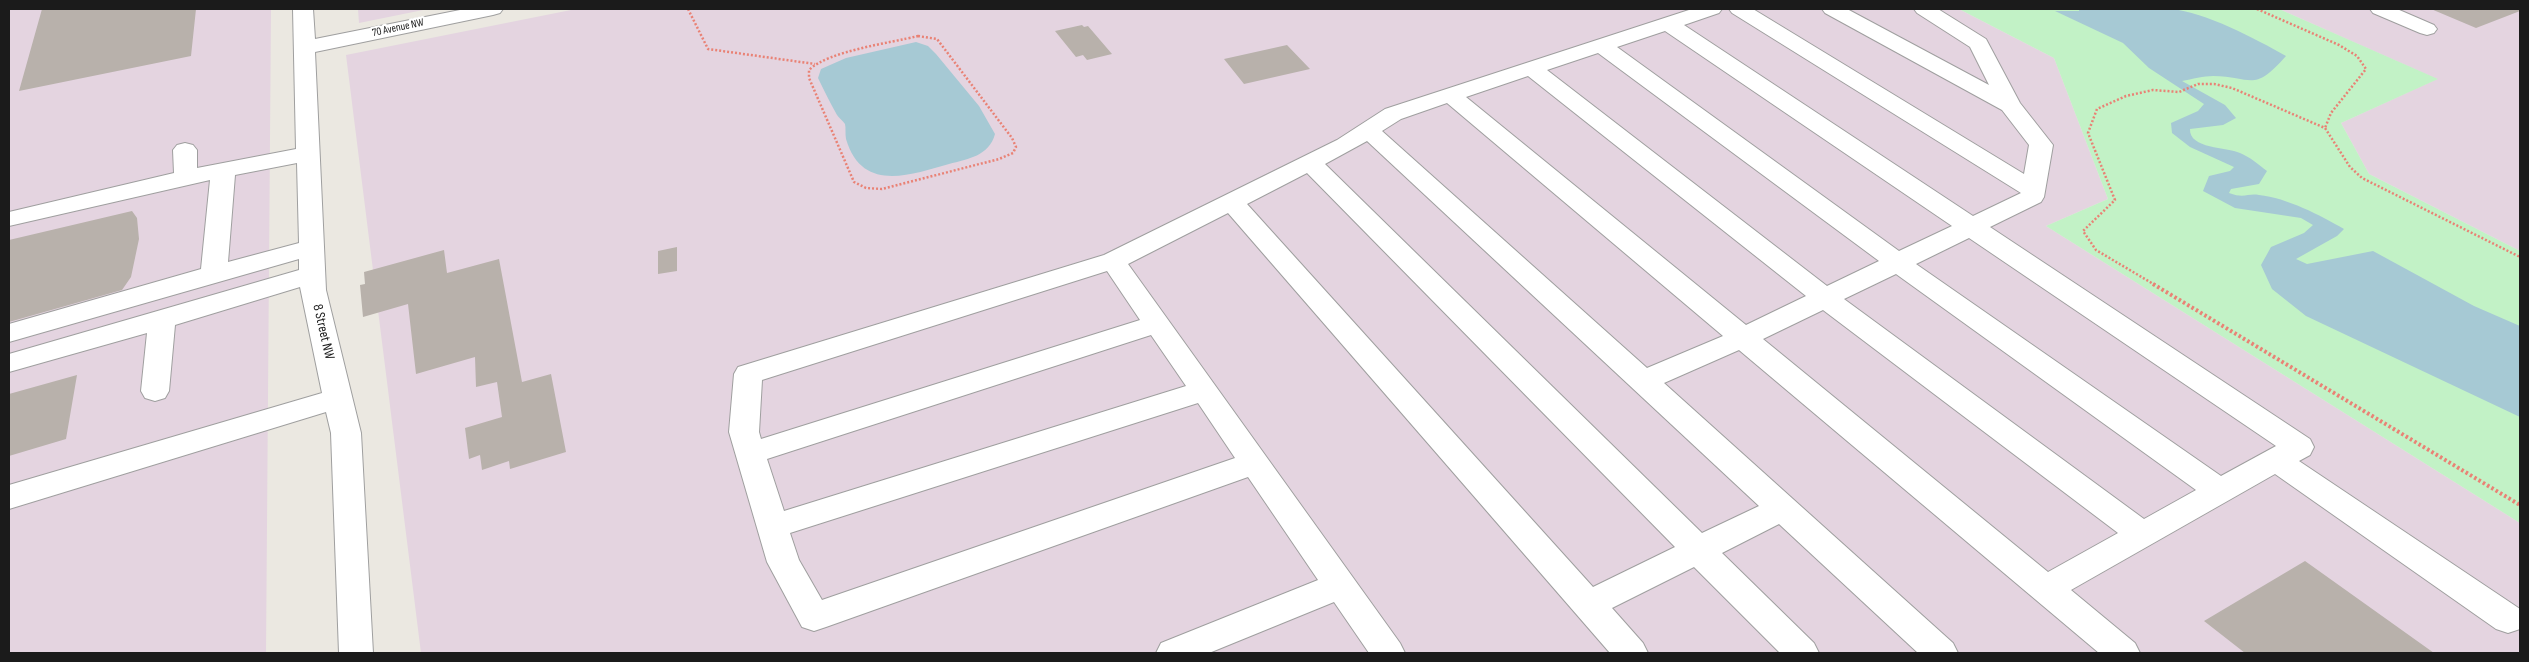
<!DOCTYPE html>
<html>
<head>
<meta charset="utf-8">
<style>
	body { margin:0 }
	#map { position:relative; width:2529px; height:662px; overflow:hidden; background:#ebe8e1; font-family:"Sofia Sans Condensed",sans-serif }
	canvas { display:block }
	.frame { position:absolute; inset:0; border:10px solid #1b1b1b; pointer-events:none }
</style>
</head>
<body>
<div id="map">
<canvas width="2529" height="662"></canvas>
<div class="frame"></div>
</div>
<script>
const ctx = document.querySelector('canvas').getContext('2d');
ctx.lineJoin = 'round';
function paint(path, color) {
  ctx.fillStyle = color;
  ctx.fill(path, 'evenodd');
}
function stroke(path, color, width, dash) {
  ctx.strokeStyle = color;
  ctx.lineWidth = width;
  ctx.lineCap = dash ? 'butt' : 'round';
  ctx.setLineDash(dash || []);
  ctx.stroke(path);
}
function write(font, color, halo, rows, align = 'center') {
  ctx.font = font + ' "Sofia Sans Condensed",sans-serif';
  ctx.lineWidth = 4.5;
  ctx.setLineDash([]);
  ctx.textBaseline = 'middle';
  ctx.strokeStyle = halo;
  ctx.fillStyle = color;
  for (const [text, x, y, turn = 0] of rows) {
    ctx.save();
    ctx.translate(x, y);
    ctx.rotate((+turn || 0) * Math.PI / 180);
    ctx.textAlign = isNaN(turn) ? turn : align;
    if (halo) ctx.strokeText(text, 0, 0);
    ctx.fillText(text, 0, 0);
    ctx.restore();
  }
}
paint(new Path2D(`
	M9,9H271L266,653H9Z
	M358,9H428L359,23Z
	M576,9H1959L2054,58L2108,199L2046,226L2520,523V653H421L346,55Z
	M2279,9H2520V251L2369,174L2341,123L2437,79Z`), '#e4d4e0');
paint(new Path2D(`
	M1959,9H2279L2438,79L2341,123L2369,174L2520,251V523L2046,226L2108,199L2054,58Z`), '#c2f2c6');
paint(new Path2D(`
	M2079,9C2109,9 2141,5 2171,9C2205,12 2256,39 2286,56C2253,93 2254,77 2213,76C2204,76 2192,79 2182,81L2225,105L2236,118L2223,125L2190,129C2189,149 2227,147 2240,153C2250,157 2259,165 2267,171L2259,184L2231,189L2229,193C2245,199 2247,193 2259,195C2287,198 2320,215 2344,229L2337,236L2296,259L2307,264L2373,251L2474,306L2520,326V417L2306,316L2272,289L2261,265L2271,247L2304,233L2313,225L2301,218L2235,208L2203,191L2209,176L2230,171L2234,167L2190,147L2172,133L2171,123L2198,111L2204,104L2149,68L2123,43L2055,11H2079Z
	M916,42L928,46L936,54L979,106L995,134C989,156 968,159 949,164C910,175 862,193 846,139C845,134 846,128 845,124C843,121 839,118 837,115C830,103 824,90 818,78L821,69L846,58Z`), '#a6c9d4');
paint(new Path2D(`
	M42,9H196L191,56L19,91Z
	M2431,9H2520V11L2476,28Z
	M1082,25L1084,27L1088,26L1112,54L1087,60L1083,55L1076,57L1055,31Z
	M1287,45L1310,69L1244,84L1224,59Z
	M132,211L137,218L139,239L131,277L122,290L9,322V240Z
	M677,247V271L658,274V251Z
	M444,250L447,273L499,259L522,382L551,374L566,452L510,469L509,461L482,470L480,455L469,459L465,428L502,417L497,382L476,387L475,357L416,374L408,304L363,317L360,285L365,284L364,272Z
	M77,375L66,439L9,456V394Z
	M2305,561L2434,653H2245L2204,621Z`), '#b8b1ab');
const minor = new Path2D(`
	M293,9H313L315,39L465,9H503L500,13L493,15L315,52L326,290L361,433L373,653H339L331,433L326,412L9,509V485L322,393L300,287L175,325L169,391L165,398L155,401L145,398L141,391L147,333L9,372V354L299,270V259L9,342V324L201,269L210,180L9,226V212L174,173L173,150L177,145L185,143L193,145L197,150V168L296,149ZM297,163L299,243L228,262L235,175Z
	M1692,9H1722L1719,13L1684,25L1973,216L2021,193L1732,13L1729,9H1753L2024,174L2029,145L2002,110L1825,13L1822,9H1847L1989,85L1970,47L1917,13L1914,9H1938L1986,39L2020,103L2053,145L2044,197L2041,202L1990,227L2310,439L2314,447L2310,455L2299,461L2520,609V629L2508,633L2496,629L2275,474L2071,590L2135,643L2140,653H2099L1739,350L1664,383L1953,643L1958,653H1918L1779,524L1722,553L1814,643L1819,653H1780L1694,567L1612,608L1643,643L1648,653H1610L1228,213L1128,264L1400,643L1405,653H1369L1334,602L1209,653H1156L1161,643L1318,580L1248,477L826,627L814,631L802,627L767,562L729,432L734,374L738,367L1104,255L1337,140L1385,109ZM1665,31L1952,226L1899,251L1617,47ZM1598,53L1879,261L1827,286L1547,70ZM1528,76L1806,296L1746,325L1466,97ZM1447,103L1723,336L1647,368L1382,131L1401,119ZM1367,141L1759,506L1702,533L1325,164ZM1307,173L1675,547L1593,587L1247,204ZM1969,238L2276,446L2221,476L1916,264ZM1107,271L1140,320L761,439L759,432L762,380ZM1896,274L2196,490L2144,519L1844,299ZM1823,310L2118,533L2048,572L1763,339ZM1151,335L1186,386L784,511L767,459ZM1198,403L1235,458L822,600L799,560L790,533Z
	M2370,9H2397L2434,25L2437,29L2434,33L2427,35L2420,33L2373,13Z`);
stroke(minor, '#9f9f9f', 2);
stroke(new Path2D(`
	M688,9L708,49L815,64
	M2257,9L2339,45L2357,56L2366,69L2331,113L2325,128
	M918,36L937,39L1012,138L1016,147L1013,153L999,159L882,189L866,188L854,182L809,78V70C828,51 890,43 918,36Z
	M2155,285L2096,250L2083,231L2115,200L2088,133L2097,109L2126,96L2153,90L2179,92L2198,84H2214L2232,88L2325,128L2350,167L2362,178L2520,257`), '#e98275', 2.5, [2, 2]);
stroke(new Path2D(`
	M2153,284L2520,505`), '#e98275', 4, [2.5, 2.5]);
paint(minor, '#fff');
write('11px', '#1b1b1b', '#fff', [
	["70 Avenue NW",398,28,-12]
]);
write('14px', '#1b1b1b', '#fff', [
	["8 Street NW",323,332,77]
]);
</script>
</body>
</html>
